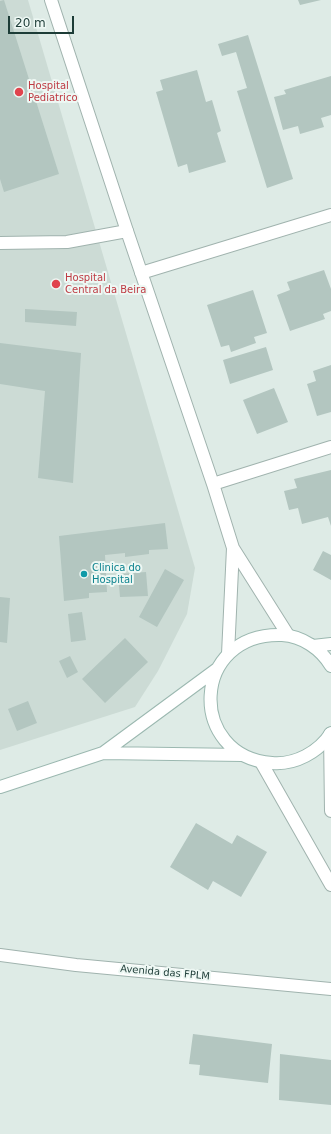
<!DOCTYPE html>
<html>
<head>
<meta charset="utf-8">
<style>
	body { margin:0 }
	#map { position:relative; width:331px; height:1134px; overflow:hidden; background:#deebe6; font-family:"DejaVu Sans",sans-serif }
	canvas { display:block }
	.scale { position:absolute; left:8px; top:16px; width:66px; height:18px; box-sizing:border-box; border:2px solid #1d3c37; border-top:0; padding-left:5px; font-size:12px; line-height:14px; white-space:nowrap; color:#1d3c37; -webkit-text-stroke:3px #eef8f4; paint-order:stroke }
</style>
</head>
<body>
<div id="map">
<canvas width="331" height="1134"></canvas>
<div class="scale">20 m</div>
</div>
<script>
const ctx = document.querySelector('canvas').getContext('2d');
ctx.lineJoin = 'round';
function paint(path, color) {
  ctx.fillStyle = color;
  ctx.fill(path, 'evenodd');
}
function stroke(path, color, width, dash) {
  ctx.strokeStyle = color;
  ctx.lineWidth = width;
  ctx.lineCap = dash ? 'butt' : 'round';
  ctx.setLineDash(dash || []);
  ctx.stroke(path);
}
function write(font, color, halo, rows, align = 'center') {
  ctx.font = font + ' "DejaVu Sans",sans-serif';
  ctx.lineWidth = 4;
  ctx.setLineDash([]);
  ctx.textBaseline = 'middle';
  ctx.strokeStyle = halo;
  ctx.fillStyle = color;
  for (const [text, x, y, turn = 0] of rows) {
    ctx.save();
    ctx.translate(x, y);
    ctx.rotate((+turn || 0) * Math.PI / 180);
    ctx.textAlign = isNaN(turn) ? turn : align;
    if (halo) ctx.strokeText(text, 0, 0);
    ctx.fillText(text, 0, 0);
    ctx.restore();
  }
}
paint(new Path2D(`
	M0,0H28L195,568L187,614L158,671L135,707L0,750Z`), '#ccdbd5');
paint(new Path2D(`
	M4,0L59,174L4,192L0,179V1Z
	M298,0H321L300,5Z
	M248,35L293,179L267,188L237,91L247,88L236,52L222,56L218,44Z
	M197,70L206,102L212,100L221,131L217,133L226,162L189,173L187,164L178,167L156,92L163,90L160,80Z
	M331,76V115L321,118L324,127L300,134L298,126L283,130L274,97L286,94L284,90Z
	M324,270L331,289V311L323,314L325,319L290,331L277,295L290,290L287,282Z
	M253,290L267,333L254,337L256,343L231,352L229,345L221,347L207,305Z
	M25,309L77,312L76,326L25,322Z
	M0,343L81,353L73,483L38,478L45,391L0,384Z
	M266,347L273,370L230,384L223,360Z
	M331,365V412L317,416L307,384L316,381L313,371Z
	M274,388L288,422L257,434L243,400Z
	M331,470V526L328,517L302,524L298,508L289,510L284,491L297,488L294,479Z
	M165,523L168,549L149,550V554L125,557V553L105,555L107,592L89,593V598L64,601L59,536Z
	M323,551L331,555V580L313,570Z
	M165,569L184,580L157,627L139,617Z
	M146,572L148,596L120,597L118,574Z
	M0,597L10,598L7,643L0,642Z
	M82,612L86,640L71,642L68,614Z
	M125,638L148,662L105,703L82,679Z
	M70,656L78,672L67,678L59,661Z
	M28,701L37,723L17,731L8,709Z
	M196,823L232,844L237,835L267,852L241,897L213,881L208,890L170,867Z
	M193,1034L272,1044L268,1083L199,1075L200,1065L189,1064Z
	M280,1054L331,1060V1105L279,1100Z`), '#b3c6c0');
const lane = new Path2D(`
	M0,243L67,242L127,231`);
const street = new Path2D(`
	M51,0L127,231L213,484L233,548L288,635
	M141,273L331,215
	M213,484L331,447
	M228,654L233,548
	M330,734L331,811
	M261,762L331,885
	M0,955L76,965L331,989`);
const secondary = new Path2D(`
	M313,646L331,644
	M331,666C321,649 302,636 282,635C190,632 187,757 272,763C295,765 319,752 331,733
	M103,753L242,755
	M0,787L103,753L217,669`);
stroke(lane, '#a0b3ae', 14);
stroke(street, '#a0b3ae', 14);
stroke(secondary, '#9bb8b0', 14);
stroke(lane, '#fff', 12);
stroke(street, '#fff', 12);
stroke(secondary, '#fff', 12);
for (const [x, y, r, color] of [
	[19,92,5,"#e0444e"],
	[56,284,5,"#e0444e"],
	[84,574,4,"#0f9aa8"]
]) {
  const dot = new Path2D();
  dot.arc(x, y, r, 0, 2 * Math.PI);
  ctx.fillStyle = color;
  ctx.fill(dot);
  stroke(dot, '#eef8f4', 1.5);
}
write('10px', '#be3a42', '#eef8f4', [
	["Hospital",28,86],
	["Pediatrico",28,98],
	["Hospital",65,278],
	["Central da Beira",65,290]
], 'left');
write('10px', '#0d838f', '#eef8f4', [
	["Clinica do",92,568],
	["Hospital",92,580]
], 'left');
write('10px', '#1d3c37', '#eef8f4', [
	["Avenida das FPLM",165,973,5]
]);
</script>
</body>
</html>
